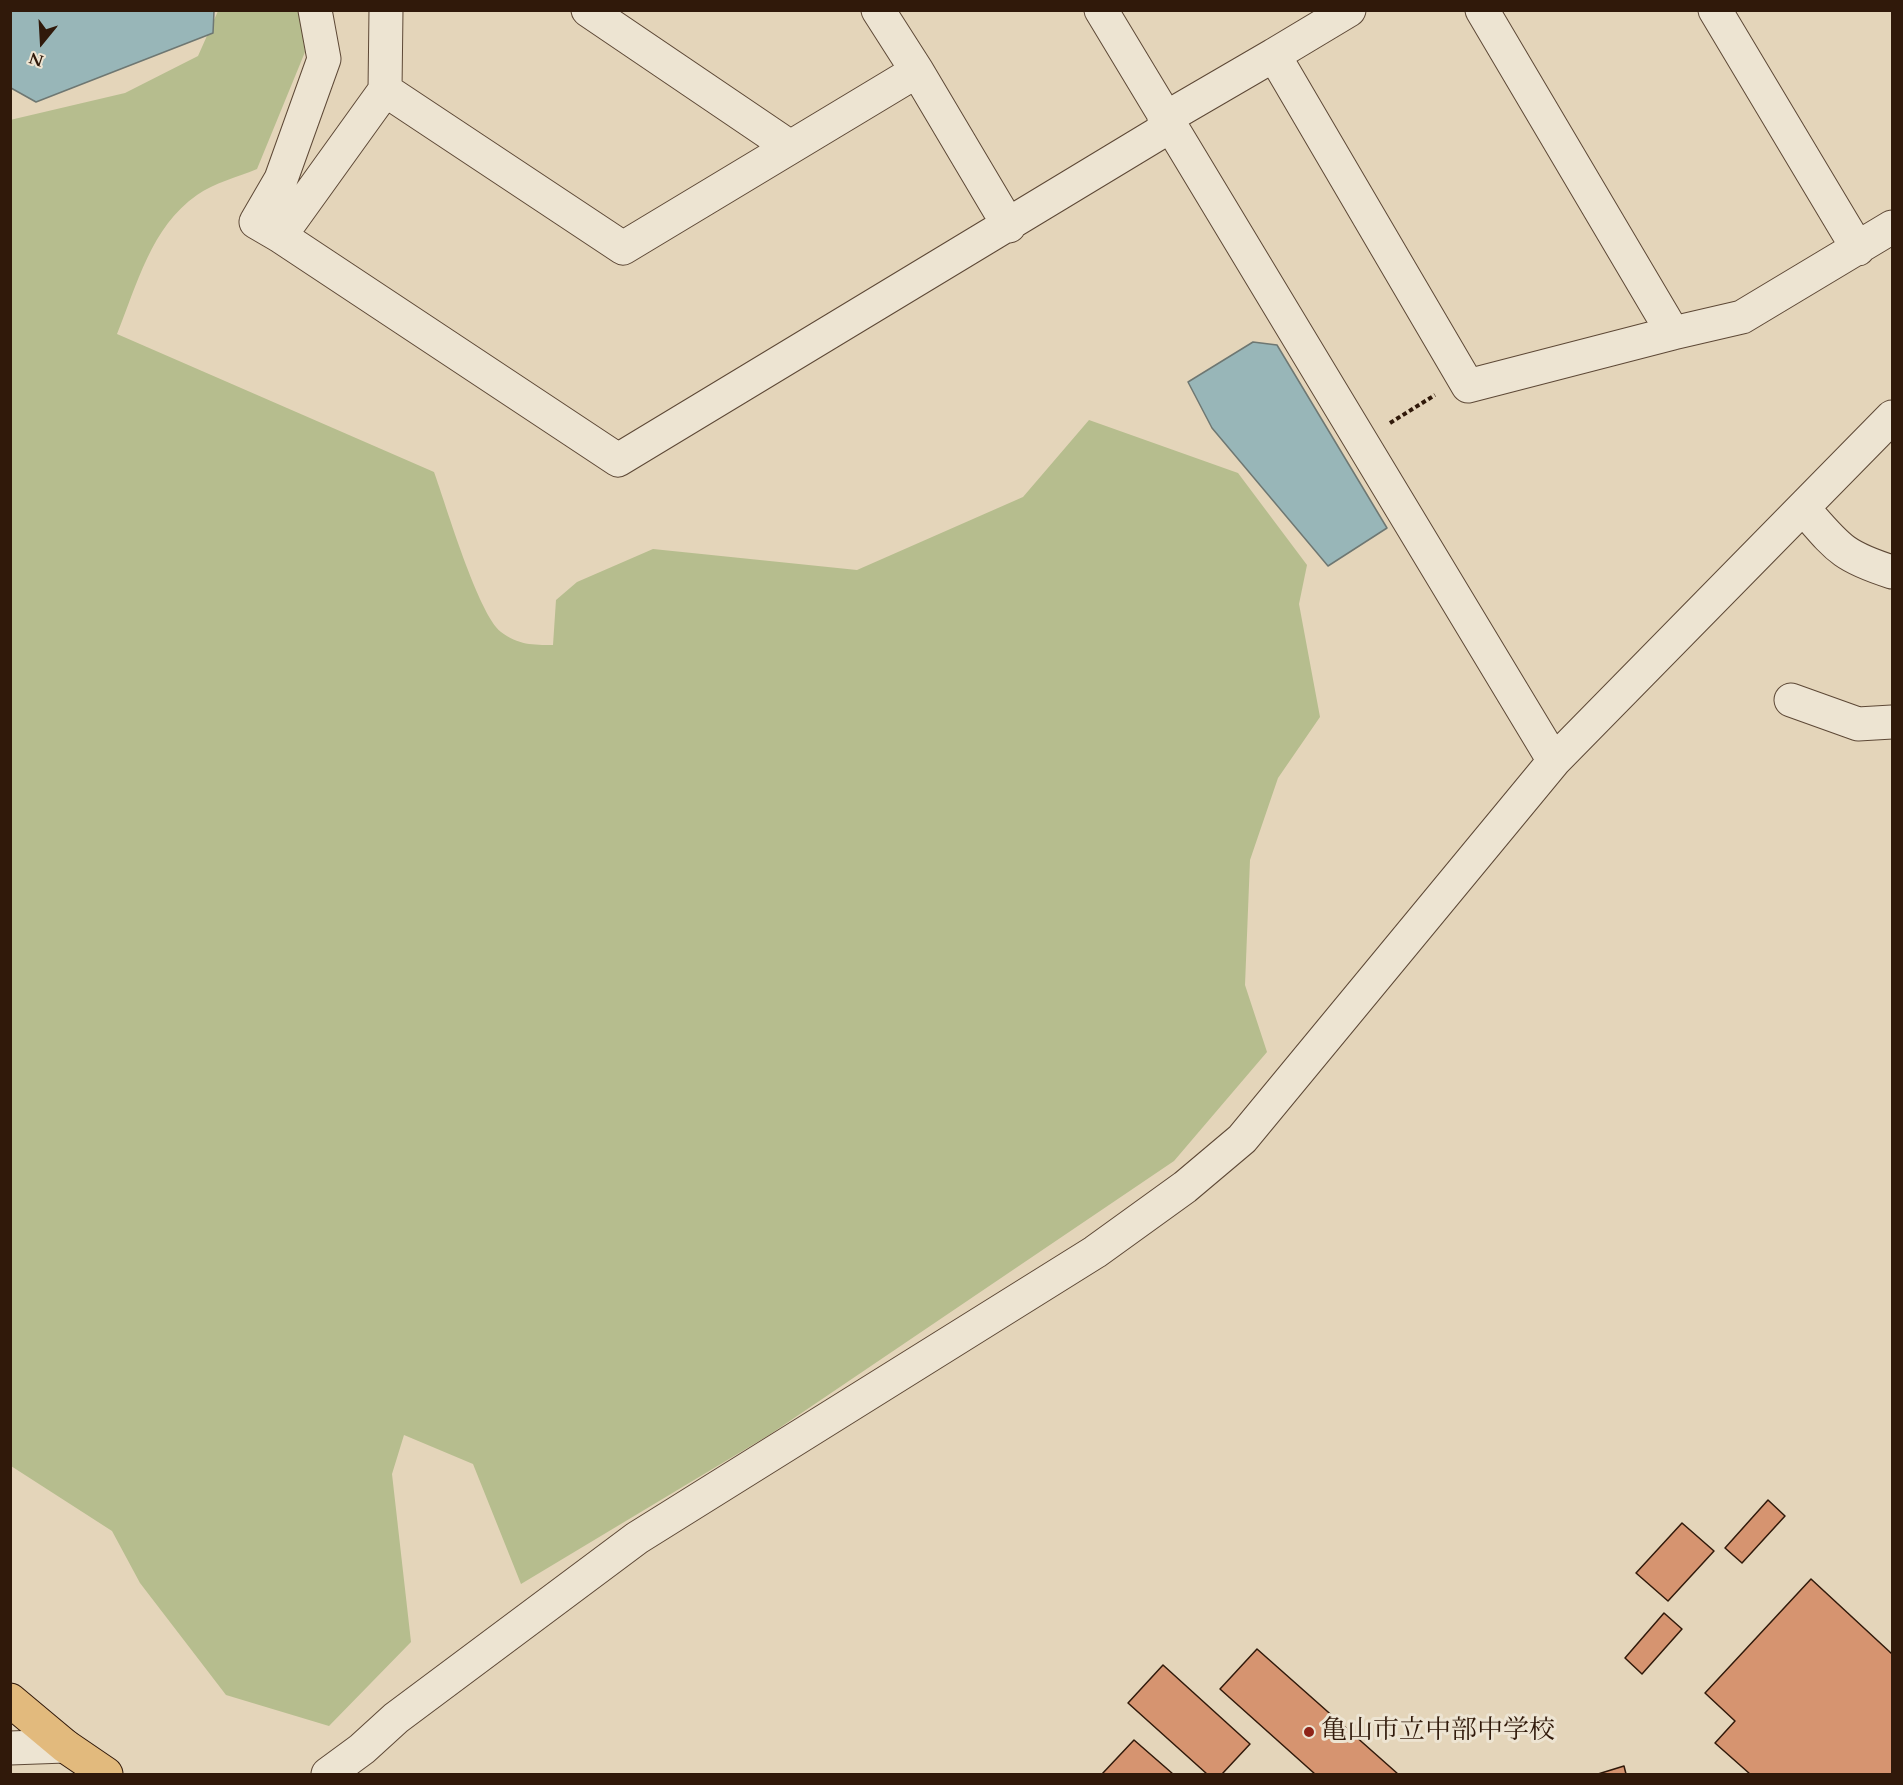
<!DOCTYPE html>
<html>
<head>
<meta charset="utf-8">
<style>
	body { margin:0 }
	#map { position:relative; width:1903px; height:1785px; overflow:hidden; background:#e4d5ba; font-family:Cardo,serif }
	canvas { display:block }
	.frame { position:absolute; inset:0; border:12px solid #30190a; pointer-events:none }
	.north { position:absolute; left:12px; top:12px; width:60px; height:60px; -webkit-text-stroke:4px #ede4d2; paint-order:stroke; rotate:198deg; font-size:16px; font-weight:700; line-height:24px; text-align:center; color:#30190a }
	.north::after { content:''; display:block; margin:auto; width:21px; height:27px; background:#30190a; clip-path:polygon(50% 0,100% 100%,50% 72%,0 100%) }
</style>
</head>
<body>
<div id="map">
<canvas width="1903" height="1785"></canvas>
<div class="frame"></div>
<div class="north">N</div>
</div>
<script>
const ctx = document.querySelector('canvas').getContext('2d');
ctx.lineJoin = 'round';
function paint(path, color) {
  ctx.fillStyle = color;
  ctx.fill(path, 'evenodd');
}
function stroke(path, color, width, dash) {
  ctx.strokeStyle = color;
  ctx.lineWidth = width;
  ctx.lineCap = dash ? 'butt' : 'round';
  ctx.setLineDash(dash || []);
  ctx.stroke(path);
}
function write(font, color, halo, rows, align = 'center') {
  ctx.font = font + ' Cardo,"Noto Serif JP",serif';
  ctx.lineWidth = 6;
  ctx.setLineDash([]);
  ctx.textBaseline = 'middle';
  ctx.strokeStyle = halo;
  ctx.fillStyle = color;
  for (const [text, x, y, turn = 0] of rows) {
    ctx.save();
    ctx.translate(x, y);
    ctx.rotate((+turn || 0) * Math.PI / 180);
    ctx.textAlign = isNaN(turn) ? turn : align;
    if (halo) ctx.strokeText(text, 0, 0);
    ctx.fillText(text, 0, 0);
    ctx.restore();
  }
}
paint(new Path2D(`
	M218,11H299L305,52L257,169C238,177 214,183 197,195C151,227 137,285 117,334L434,472C446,505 478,614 501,632C518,645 533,645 553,645L556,600L577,582L653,549L857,570L1023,497L1089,420L1238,473L1307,565L1299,604L1320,717L1278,778L1250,860L1245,985L1267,1052L1174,1161L769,1435L521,1584L473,1464L404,1435L392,1474L411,1642L329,1726L226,1695L140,1583L112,1531L11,1466L10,120L125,93L198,56Z`), '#b6bd8e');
const water = new Path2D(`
	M10,11H214L213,33L36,102L11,88Z
	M1253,342L1277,345L1387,528L1328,566L1212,428L1188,382Z`);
paint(water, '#98b6b8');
stroke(water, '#6e7772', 1.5);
const building = new Path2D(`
	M1768,1500L1785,1516L1742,1563L1725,1548Z
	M1682,1523L1714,1551L1668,1601L1636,1573Z
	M1811,1579L1892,1654V1774H1750L1715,1743L1735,1721L1705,1693Z
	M1664,1613L1682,1629L1642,1674L1625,1658Z
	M1257,1649L1398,1774H1315L1220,1689Z
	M1163,1665L1250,1744L1222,1774H1207L1128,1703Z
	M1134,1740L1173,1774H1102Z
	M1624,1766L1626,1774H1598Z`);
paint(building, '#d69470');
stroke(building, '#30190a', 1.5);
const minor = new Path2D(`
	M386,10L385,90L280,236L618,460L1169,127
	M588,10L790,147
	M878,10L917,71L1009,226
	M1349,10L1274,55L1468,386L1673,333
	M1482,10L1673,333L1742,317L1892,227
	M1715,10L1858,249
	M385,90L623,248L917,71
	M1164,119L1274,55
	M280,236L256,222L281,179L324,59L315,10
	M1804,509C1838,548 1842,556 1892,572
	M1791,700L1858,724L1892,722
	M1554,761L1892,417
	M10,1748L65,1746
	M328,1774L362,1749L396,1718L637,1538L1095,1252L1185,1187L1242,1139L1554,761L1101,10`);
const major = new Path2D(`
	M10,1700L65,1746L106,1774`);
stroke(minor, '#5d4836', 35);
stroke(major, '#30190a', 35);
stroke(new Path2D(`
	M1390,423L1435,395`), '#30190a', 4, [4.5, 3]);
stroke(minor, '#ede4d2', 33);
stroke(major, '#e2ba7d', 33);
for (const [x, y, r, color] of [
	[1309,1732,6,"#8f2418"]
]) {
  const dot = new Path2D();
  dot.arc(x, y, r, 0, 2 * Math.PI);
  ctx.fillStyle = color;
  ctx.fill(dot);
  stroke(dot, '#ede4d2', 2);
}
write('26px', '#30190a', '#ede4d2', [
	["亀山市立中部中学校",1321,1732]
], 'left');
</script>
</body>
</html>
